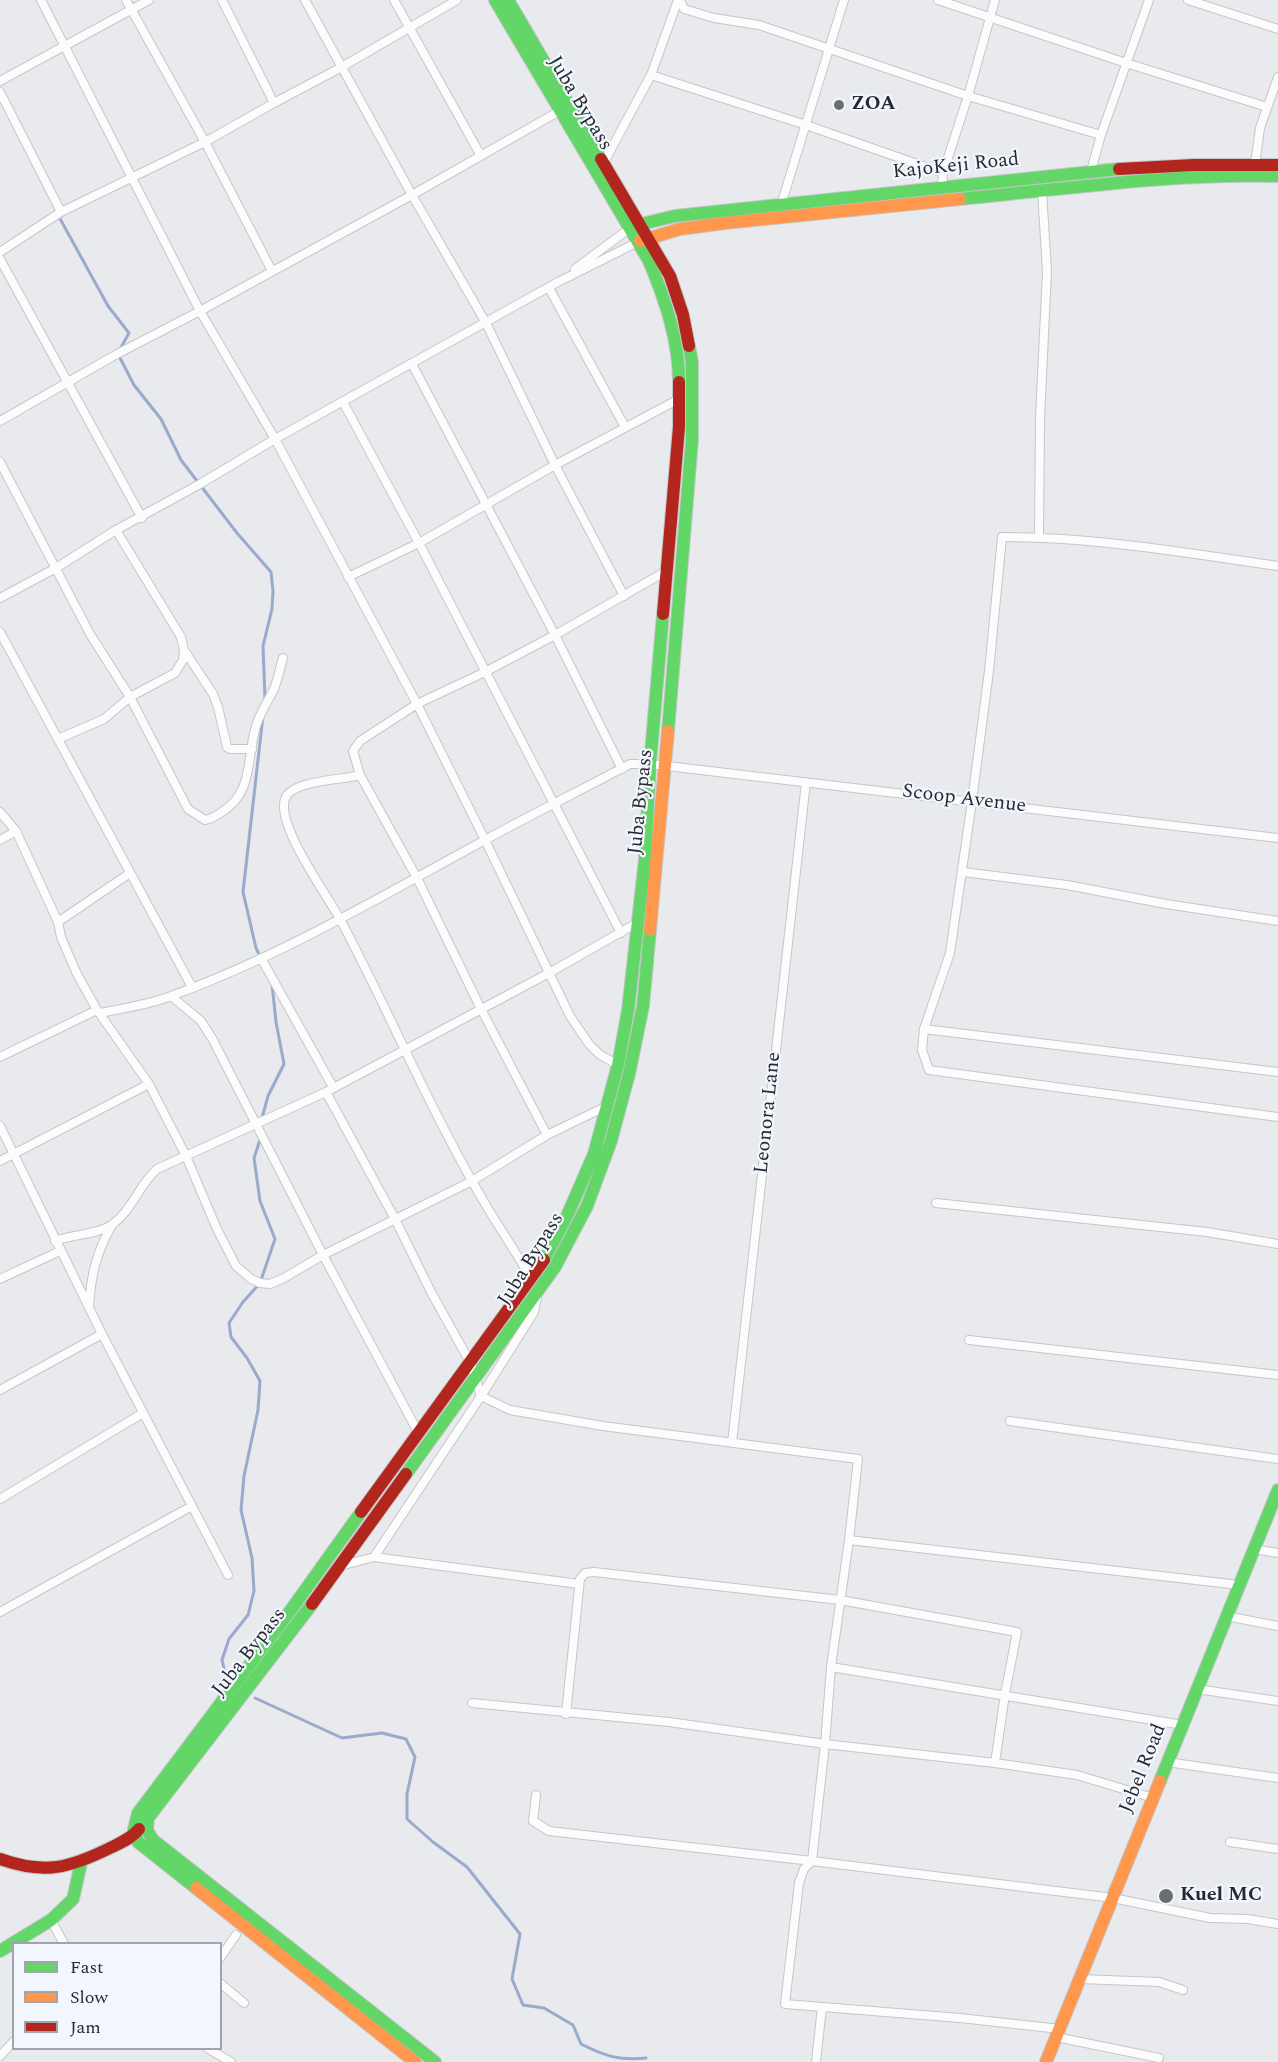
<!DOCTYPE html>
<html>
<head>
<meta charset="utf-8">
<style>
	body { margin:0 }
	#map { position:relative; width:1278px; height:2062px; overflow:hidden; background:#e8eaee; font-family:Spectral,serif }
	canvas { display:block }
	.legend { position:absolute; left:12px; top:1942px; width:210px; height:108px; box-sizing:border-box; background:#f2f6ff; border:2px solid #a1a4ab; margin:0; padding:8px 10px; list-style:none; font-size:18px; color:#27292c }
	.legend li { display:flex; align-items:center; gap:12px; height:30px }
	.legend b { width:30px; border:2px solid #a1a4ab }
</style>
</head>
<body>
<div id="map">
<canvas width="1278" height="2062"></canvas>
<ul class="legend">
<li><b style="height:8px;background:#63d668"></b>Fast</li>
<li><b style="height:8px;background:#ff974d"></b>Slow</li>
<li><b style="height:8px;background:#b3261e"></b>Jam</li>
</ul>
</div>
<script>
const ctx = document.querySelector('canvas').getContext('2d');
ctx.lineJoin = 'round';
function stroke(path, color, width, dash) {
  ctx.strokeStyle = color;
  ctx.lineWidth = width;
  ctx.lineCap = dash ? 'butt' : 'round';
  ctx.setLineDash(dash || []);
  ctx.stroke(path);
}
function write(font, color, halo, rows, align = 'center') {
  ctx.font = font + ' Spectral,serif';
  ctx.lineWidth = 4.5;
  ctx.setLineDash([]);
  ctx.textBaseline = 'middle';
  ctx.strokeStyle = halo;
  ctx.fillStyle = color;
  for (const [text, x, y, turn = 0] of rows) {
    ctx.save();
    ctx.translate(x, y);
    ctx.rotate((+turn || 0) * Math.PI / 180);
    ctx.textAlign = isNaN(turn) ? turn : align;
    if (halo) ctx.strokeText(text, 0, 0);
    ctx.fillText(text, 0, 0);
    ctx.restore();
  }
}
stroke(new Path2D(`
	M58,215L108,306L129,333L119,351
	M119,356L134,385L161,419L181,460L237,533L271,572L273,591L272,609L263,646L265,698
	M260,956L256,948L243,892L263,716
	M262,1118L268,1096L284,1064L276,1022L272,984
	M225,1673L222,1660L229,1639L248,1615L254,1591L252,1558L241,1510L244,1476L258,1410L260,1381L247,1358L231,1337L229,1323L243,1302L260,1283L275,1239L260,1201L254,1158L260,1140
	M255,1698L342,1738L382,1733L406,1739L415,1757L407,1794V1819L433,1842L467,1867L520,1934L512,1979L523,2005L544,2008L573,2025L581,2044C605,2056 619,2061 646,2058`), '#9ac', 3);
const street = new Path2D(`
	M41,0L200,311L275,439L417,704L485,840L570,1016L589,1044L599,1054L618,1065
	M126,0L205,142L272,271
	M222,0L274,103
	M305,0L412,195L486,323L555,465L624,596
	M394,0L481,156
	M680,0L684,9L714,18L759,25L968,96L1101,135
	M938,0L1126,63L1267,107
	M1188,0L1278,29
	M651,75L806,125L943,173L942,189
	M0,81L149,0
	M0,92L61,212
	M603,164L651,75L678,0
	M1255,164L1260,128L1278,77
	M1091,171L1101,135L1149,0
	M943,173L968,96L995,0
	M781,205L844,0
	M0,252L61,212L205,142L274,103L340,68L457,0
	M0,259L142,518
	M575,269L630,228
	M549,288L625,427
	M412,364L555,635L622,769
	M343,402L419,543L621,933
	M0,421L117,354L200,311L412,195L563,109
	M0,462L90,634L130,697L188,809L205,820C212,819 216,816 222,812C254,792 246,759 256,726C260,713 268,701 274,689C278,679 280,668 283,658
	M1039,537L1040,418L1047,272L1042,191
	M1278,566C1187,553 1095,537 1002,537L989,671L972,801L950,953L924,1029L922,1050L929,1070L1278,1117
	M348,577L419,543L555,465L679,399
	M0,598L56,568L116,530L200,484L275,439L558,282L638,242
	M0,632L192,987
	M184,650L213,694L218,707L227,747L230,749H252
	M58,739L104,719L130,697L175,673L183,660L184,650L181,637L116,530
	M360,775C344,780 291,780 285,799C276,826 328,896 341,921C387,1007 424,1097 472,1181C490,1214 512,1246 531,1278
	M0,812L16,831L58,922L61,937L77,974L97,1010L149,1084L186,1156L217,1229L236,1266L251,1279L260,1283L270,1284L284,1278L323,1255L472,1181L547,1135L607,1106
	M0,840L16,831
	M963,872L1067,885L1166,904L1278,921
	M58,922L130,873
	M261,958L333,1087
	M171,996L201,1021L213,1040L323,1255L419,1434
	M100,1013C124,1008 148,1005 171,996C281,956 382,896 485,840C533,814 581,790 630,764H650L1278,838
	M924,1029L1278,1072
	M0,1057L97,1010
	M326,1092L395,1219L431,1292L471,1364L481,1396L510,1410L603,1426L858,1459L849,1540L831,1667L825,1744L812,1861L1113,1898L1210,1918L1248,1919L1278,1924
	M0,1126L102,1334L228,1575
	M547,1135L481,1009L417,878L360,775L353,751L360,741L417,704L485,672L555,635L668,570
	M0,1161L149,1084
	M936,1203L1207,1232L1278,1244
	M55,1241C73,1234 97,1235 113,1224C132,1210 139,1185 157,1169L326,1092L549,973L637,923
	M0,1279L60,1251
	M89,1307C91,1275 96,1253 112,1225
	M969,1340L1278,1375
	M0,1390L102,1334
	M1010,1421L1278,1459
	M732,1443L806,782
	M0,1499L143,1413
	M849,1540L1239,1585
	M1254,1549L1278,1553
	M374,1557L481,1396L534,1312L537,1297
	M340,1566L374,1557L579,1584
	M0,1612L192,1506
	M1226,1616L1278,1626
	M831,1667L1183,1725
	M1197,1689L1278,1701
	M472,1703L669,1722L825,1744L995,1763L1077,1775L1153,1798
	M566,1714L580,1579L585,1573L594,1572L840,1600L1017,1632L1005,1694L995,1763
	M1167,1762L1278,1778
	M536,1795L533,1821L549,1831L812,1861
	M1230,1842L1278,1849
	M812,1861L804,1869L799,1883L785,2004L960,2018L1060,2029
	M51,1920L64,1944
	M220,1958L236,1935
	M1080,1979L1159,1982L1183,1990
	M220,1983L244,2003
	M1056,2037L1159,2058
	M207,2048L231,2062
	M0,2056L14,2041
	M816,2062L822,2007`);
const fast = new Path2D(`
	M495,0L649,261C665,299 679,340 679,382
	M508,0L601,159
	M960,199C1066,189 1171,173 1278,176
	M633,226L675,216L1119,169
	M668,731L692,440V362L689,346
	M544,1260L567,1216L594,1154L618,1065L628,1010L645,859L650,764L663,614
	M406,1474L555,1267L587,1206L611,1141L629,1074L643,1006L650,930
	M312,1604L148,1818L147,1830L153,1840L435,2062
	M1160,1781L1278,1490
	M196,1888L138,1842L134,1829L138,1813L288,1614L361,1512
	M0,1951L51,1920L73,1899L81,1863`);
const slow = new Path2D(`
	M640,241L680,229L725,223L960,199
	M650,930L668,731
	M196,1888L415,2062
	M1046,2062L1160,1781`);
const jam = new Path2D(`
	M601,159L670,276L683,315L689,346
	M1119,169L1194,165H1278
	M663,614L679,427V382
	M361,1512L544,1260
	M312,1604L406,1474
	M0,1859C45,1875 70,1868 112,1847C122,1842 132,1838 139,1829`);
stroke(street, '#c5c6c9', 10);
stroke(fast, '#c5c6c9', 14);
stroke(slow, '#c5c6c9', 14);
stroke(jam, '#c5c6c9', 14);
stroke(street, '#fcfcfc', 8);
stroke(fast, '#63d668', 12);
stroke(slow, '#ff974d', 12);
stroke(jam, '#b3261e', 12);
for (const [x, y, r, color] of [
	[839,105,6,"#6b6d70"],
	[1166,1896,8,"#6b6d70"]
]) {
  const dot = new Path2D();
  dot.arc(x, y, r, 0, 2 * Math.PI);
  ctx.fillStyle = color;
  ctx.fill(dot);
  stroke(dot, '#f2f6ff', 2);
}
write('20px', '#27292c', '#f2f6ff', [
	["Juba Bypass",579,104,59],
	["KajoKeji Road",956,167,-6],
	["Scoop Avenue",964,800,7],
	["Juba Bypass",642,802,-84],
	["Leonora Lane",769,1113,-84],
	["Juba Bypass",532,1260,-58],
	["Juba Bypass",250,1653,-52],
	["Jebel Road",1144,1769,-68]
]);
write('bold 20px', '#27292c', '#f2f6ff', [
	["ZOA",851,105],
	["Kuel MC",1180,1896]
], 'left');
</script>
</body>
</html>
